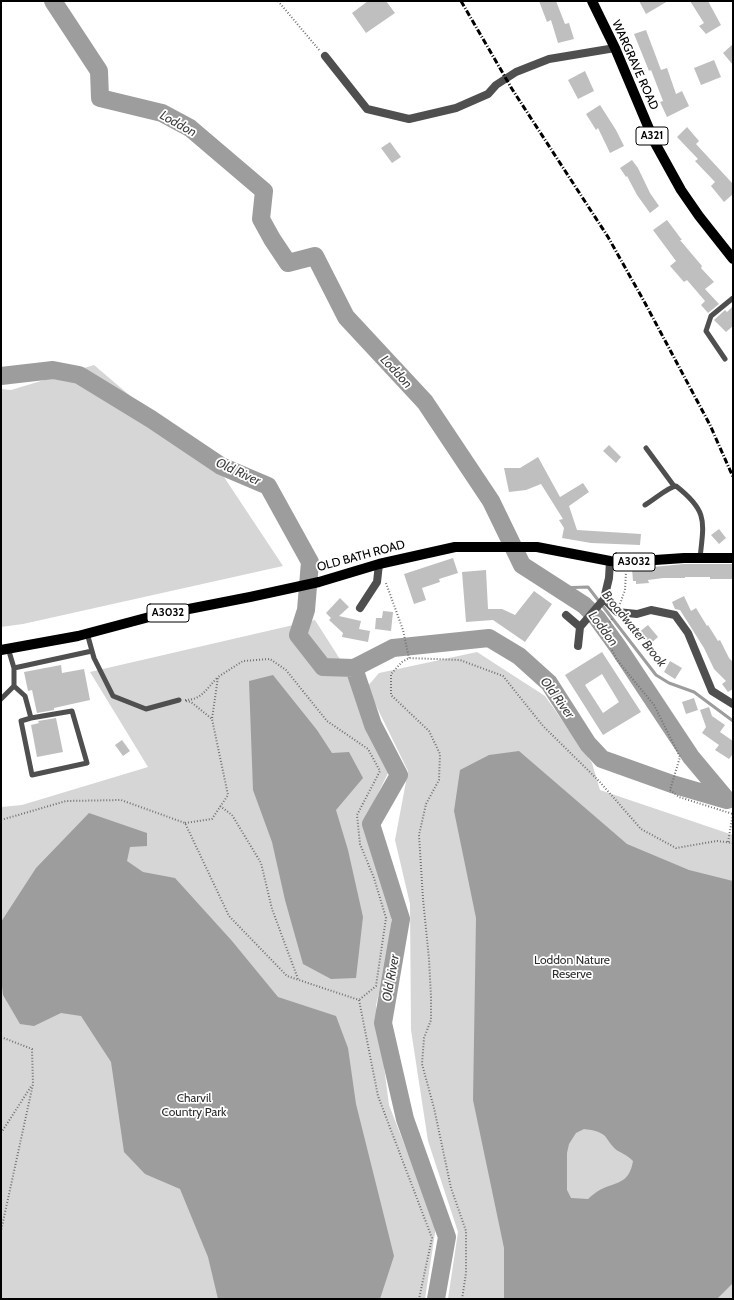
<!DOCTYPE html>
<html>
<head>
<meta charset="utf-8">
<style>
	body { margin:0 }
	#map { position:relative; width:734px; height:1300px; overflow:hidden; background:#fff; font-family:Cabin,sans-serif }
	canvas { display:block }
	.frame { position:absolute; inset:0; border:2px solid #000; pointer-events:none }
</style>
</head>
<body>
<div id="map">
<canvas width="734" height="1300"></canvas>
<div class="frame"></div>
</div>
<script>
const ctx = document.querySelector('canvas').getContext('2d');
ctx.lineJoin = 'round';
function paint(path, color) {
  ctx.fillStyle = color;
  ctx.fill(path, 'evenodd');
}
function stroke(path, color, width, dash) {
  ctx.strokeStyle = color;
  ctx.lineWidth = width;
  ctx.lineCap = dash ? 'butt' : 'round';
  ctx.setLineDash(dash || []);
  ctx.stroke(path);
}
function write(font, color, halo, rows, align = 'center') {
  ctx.font = font + ' Cabin,sans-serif';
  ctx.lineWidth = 3.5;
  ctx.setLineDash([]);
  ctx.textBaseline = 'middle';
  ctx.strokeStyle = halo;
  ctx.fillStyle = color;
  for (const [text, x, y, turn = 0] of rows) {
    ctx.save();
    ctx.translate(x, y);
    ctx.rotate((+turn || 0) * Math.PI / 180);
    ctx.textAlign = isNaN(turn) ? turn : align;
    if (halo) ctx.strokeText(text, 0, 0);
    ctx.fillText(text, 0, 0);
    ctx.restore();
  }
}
paint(new Path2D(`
	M94,365L222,474L283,566L23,624L1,627V389L11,390Z
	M315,620L350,675L364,725L390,769L364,822L392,910L389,953L376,1005L389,1105L436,1226L425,1299H1V807L22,805L148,767L90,672Z
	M477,652L545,696L592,763L600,790L733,835V1299H448L458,1232L428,1141L411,1030L410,904L395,840L408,771L367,687L379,673Z`), '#d6d6d6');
paint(new Path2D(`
	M273,675L317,730L332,753L349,752L363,778L336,810L348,850L363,917L356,978L331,979L303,964L285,900L272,842L253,790L249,681Z
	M519,751L627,844L689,870L733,881V1283L717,1299H504V1248L473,1100L476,918L454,811L460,770L489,755ZM584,1129C592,1130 599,1131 605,1136C609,1141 612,1147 618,1151C624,1154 628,1156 633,1161C629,1185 616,1181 598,1191C595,1193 591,1196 588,1199L571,1198L567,1190V1153L569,1144L576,1133Z
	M89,813L147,833V846L130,847L127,861L143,872L175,878L232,941L278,997L336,1016L348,1048L356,1104L394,1256L380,1299H218L208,1257L180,1189L145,1174L124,1152L111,1062L81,1016L61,1013L34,1026L20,1024L3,995L1,977V922L36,868Z`), '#9d9d9d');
stroke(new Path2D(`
	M557,588L588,587L656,675L669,683L694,692L733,721`), '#9d9d9d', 3);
stroke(new Path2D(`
	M53,1L99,71L100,98L162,113L190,128L264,191L261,219L272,239L288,263L315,256L346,317L425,402L491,501L522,565L584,605L597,618L618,647L691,757L727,800
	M1,376L53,370L79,375L151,419L221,466L268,486L310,562L306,610L298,635L323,667L354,668L393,648L489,638L519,656L549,683L588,744L602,759L672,784L727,800
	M354,668L373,725L399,775L371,824L401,919L383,1023L405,1119L447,1237L436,1299`), '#9d9d9d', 18);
paint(new Path2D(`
	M368,1H386L395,13L366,33L352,13Z
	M539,1H556L565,24L569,23L574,39L558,43L551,20L547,22Z
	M639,1H668L646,14Z
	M690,1H708L721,25L706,34L699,26L704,23Z
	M646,30L661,70L667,68L676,94L682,91L689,106L667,117L660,102L663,101L651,70L649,71L634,34Z
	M733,44V65L723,53Z
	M714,60L721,77L701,85L694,68Z
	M585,71L594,91L578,99L568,80Z
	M600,105L616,130L624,146L610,153L598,128L596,130L586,114Z
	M687,127L699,141L696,144L733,184V194L724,202L711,186L715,182L695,161L698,159L677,137Z
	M390,142L401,157L392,163L381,148Z
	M632,160L638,168L650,193L659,206L650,213L637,195L627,176L626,177L620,168Z
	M667,220L682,240H680L702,266L701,268L714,282L705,289L719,304L708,313L701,305L705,301L687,280L684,282L670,266L676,261L653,230Z
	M733,306V326L726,332L714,320L725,310L727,312Z
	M609,445L621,457L616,463L603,451Z
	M538,457L560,497L583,483L589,492L569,506L577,530L641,534L640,545L591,543L562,538L564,528L559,520L563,519L541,484L526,490L509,492L504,468H520Z
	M719,529L726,538L719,544L711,535Z
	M453,558L458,573L439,579L440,582L422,588L426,600L414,604L404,574Z
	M684,564H733V579H710V577H685V578H663L648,580L649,583L636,584V581H633L632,569Z
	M486,570L488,609H502L515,615L534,591L552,604L525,642L493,620L466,622L462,572Z
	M684,596L691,611L696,608L707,626L708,625L718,641L720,640L729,658L733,662V689L728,692L722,684L726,681L714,669L704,648L680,610L675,609L672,602Z
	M340,598L349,607L339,616L361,621L359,629L370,631L368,642L342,637L343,633L329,620L331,618L326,613Z
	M383,611L393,612L391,631L375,629L376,618H382Z
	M648,625L658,637L649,645L638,633Z
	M602,652L641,712L603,735L565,675ZM602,674L619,702L603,713L585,685Z
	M670,661L682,668L675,679L664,672Z
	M61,665L62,673L84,669L90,700L54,708V710L37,713L32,690L28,691L24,672Z
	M694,698L698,710L686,714L682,702Z
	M709,707L712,716L725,725L720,732L733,741V754L729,759L715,750L719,745L702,733L706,727L700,710Z
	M56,718L63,752L37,757L31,725L39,723L38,721Z
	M122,740L130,751L123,756L115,745Z`), '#bfbfbf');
stroke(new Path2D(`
	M278,1L320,51
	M386,583L403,630L409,658
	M620,604L625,590L626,572
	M612,619L603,632L617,660L654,705L680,757L670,790L679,797L733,814
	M185,700C202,700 206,689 217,678
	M186,701L191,702L212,719
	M220,806L232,815L261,863L272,909L298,979
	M1,820L66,801L121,800L185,823L229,916L287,976L359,1000L378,1096L432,1238L419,1299
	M185,823L212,819L228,795L212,719L218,677L243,661L270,659L286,670L327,721L368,749L380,771L357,815L360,844L374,878L386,918L376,986L359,1000
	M728,842L733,814
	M1,1037L32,1049L33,1084L1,1231
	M1,1133L32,1085
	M462,1299L466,1273V1231L451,1188L434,1108L422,1064L424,1038L431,1020V997L429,959L423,899L419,835L426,804L439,780L440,754L429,731L391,695V674L402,662L409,658L460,660L503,676L543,726L599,781L641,829L676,848L717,841L733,843`), '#717171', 2, [1, 2]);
stroke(new Path2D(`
	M725,359L706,331L711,316L733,298
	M646,448L674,486
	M645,505C654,500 668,487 676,486C708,511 704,521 700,558
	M87,633L94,658L113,696L146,709L179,700
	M8,648L14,668L92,651
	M14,686L25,696L31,718L72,711L87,763L32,775L21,721L31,718
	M1,699L14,686V668`), '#4f4f4f', 5);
stroke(new Path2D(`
	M325,56L367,109L409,119L456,108L488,94L496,85L516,72L549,59L615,48
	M610,561L609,578L604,599L617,612L637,614L651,610L675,615L688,633L712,691L733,704
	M360,608L377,582L379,564
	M566,615L580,627
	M580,627L604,599
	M578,646L580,627`), '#4f4f4f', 8);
stroke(new Path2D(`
	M592,1L615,48L655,143L681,190L699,216L733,259
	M1,650L78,636L153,616L250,597L319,582L379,564L455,547H537L610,561L626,562L684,558H733`), '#000', 10);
stroke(new Path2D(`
	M461,1L512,89L608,237L645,303L710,425L733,477`), '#000', 3, [6, 2, 1, 2]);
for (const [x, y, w] of [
	[652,136,32],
	[634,562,42],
	[168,613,42]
]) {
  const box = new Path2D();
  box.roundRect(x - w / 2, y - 9, w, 18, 3);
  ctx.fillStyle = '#fff';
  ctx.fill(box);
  stroke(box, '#000', 1);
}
write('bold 11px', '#000', null, [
	["A321",652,136],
	["A3032",634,562],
	["A3032",168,613]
]);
write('12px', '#000', '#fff', [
	["WARGRAVE ROAD",635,65,66],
	["OLD BATH ROAD",361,556,-15]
]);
write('12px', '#2d2d2d', '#fff', [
	["Loddon Nature",572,960],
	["Reserve",572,974],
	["Charvil",194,1098],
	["Country Park",194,1112]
]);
write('italic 13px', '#3e3e3e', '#fff', [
	["Loddon",178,124,29],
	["Loddon",396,372,47],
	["Old River",238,472,25],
	["Loddon",603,629,53],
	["Broadwater Brook",634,629,51],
	["Old River",557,698,54],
	["Old River",391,978,-80]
]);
</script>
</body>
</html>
